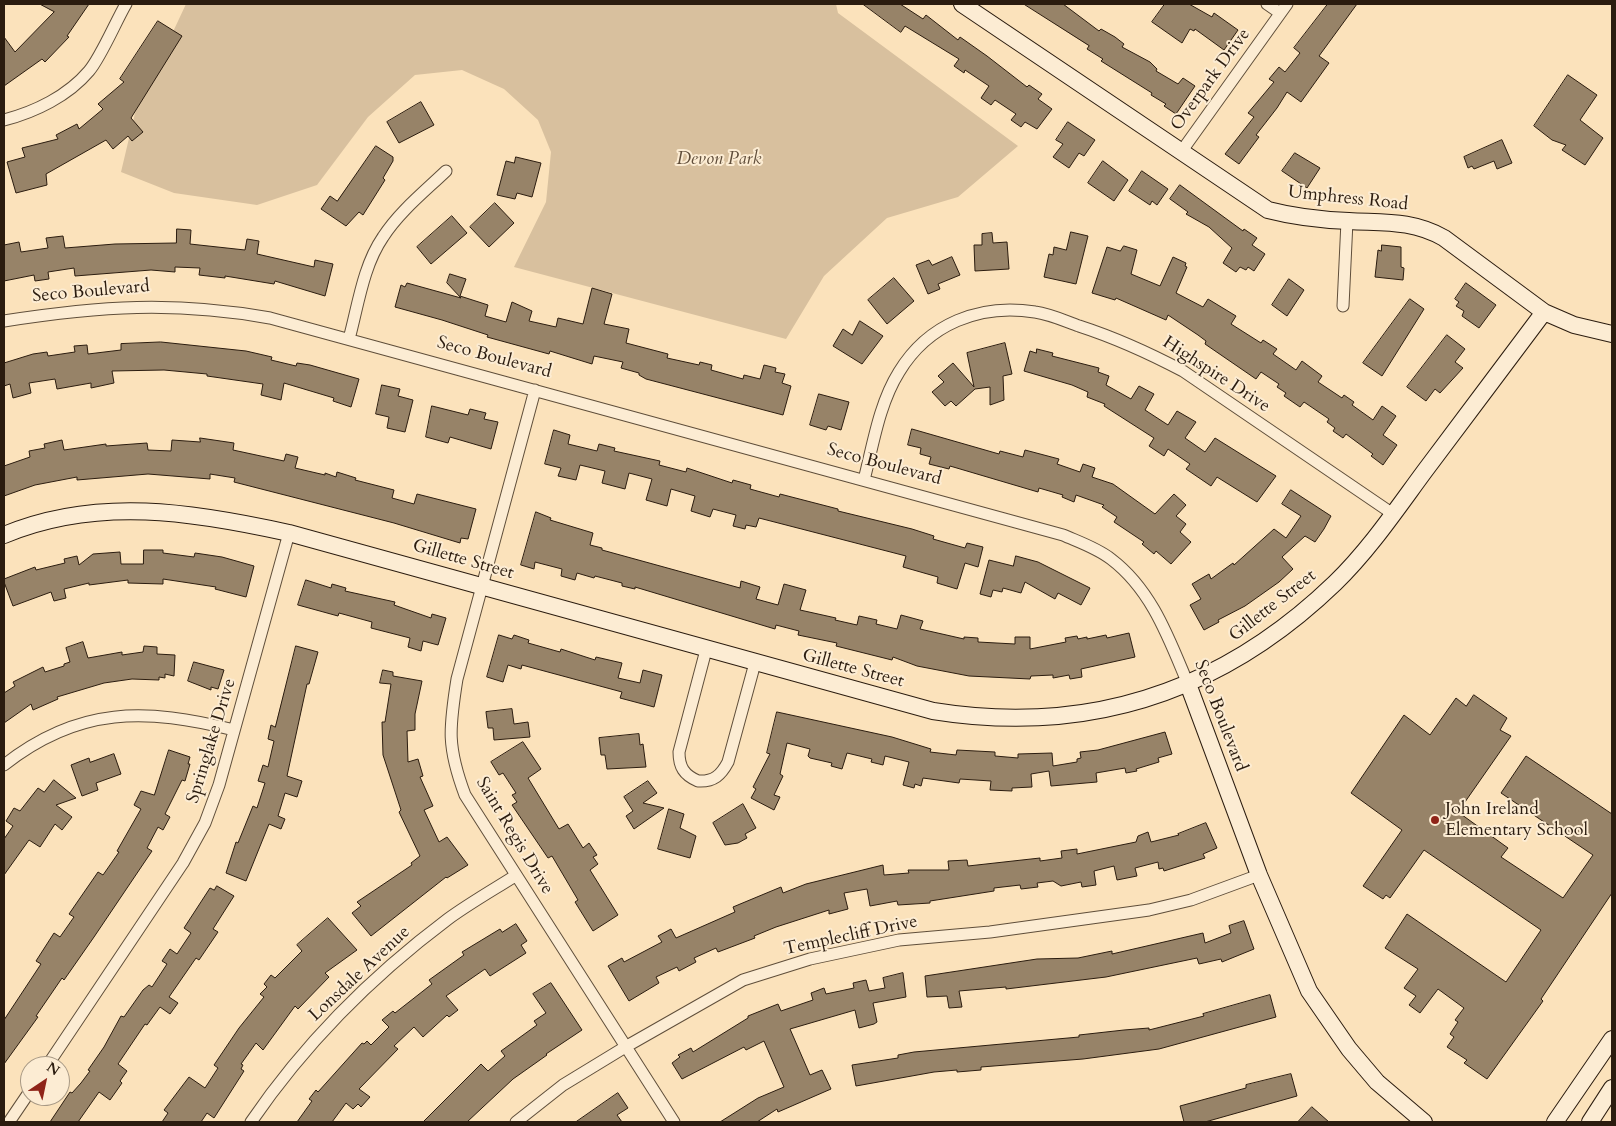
<!DOCTYPE html>
<html>
<head>
<meta charset="utf-8">
<style>
	body { margin:0 }
	#map { position:relative; width:1616px; height:1126px; overflow:hidden; background:#fbe2bb; font-family:Cardo,serif }
	canvas { display:block }
	.frame { position:absolute; inset:0; border:5px solid #2b1c0f; pointer-events:none }
	.north { position:absolute; left:20px; top:1056px; width:50px; height:50px; box-sizing:border-box; background:#fcecd3; border:1px solid #a89985; border-radius:50%; rotate:34deg; font-size:14px; font-weight:700; line-height:20px; text-align:center; color:#2b1c0f }
	.north::after { content:''; display:block; margin:auto; width:18px; height:22px; background:#8f2418; clip-path:polygon(50% 0,100% 100%,50% 72%,0 100%) }
</style>
</head>
<body>
<div id="map">
<canvas width="1616" height="1126"></canvas>
<div class="frame"></div>
<div class="north">N</div>
</div>
<script>
const ctx = document.querySelector('canvas').getContext('2d');
ctx.lineJoin = 'round';
function paint(path, color) {
  ctx.fillStyle = color;
  ctx.fill(path, 'evenodd');
}
function stroke(path, color, width, dash) {
  ctx.strokeStyle = color;
  ctx.lineWidth = width;
  ctx.lineCap = dash ? 'butt' : 'round';
  ctx.setLineDash(dash || []);
  ctx.stroke(path);
}
function write(font, color, halo, rows, align = 'center') {
  ctx.font = font + ' Cardo,serif';
  ctx.lineWidth = 4;
  ctx.setLineDash([]);
  ctx.textBaseline = 'middle';
  ctx.strokeStyle = halo;
  ctx.fillStyle = color;
  for (const [text, x, y, turn = 0] of rows) {
    ctx.save();
    ctx.translate(x, y);
    ctx.rotate((+turn || 0) * Math.PI / 180);
    ctx.textAlign = isNaN(turn) ? turn : align;
    if (halo) ctx.strokeText(text, 0, 0);
    ctx.fillText(text, 0, 0);
    ctx.restore();
  }
}
paint(new Path2D(`
	M186,4H836L838,13L1018,146L958,197L887,218L824,276L786,339L514,267L546,202L551,152L538,120L504,89L462,70L415,75L368,117L317,185L257,205L174,193L121,172L135,113Z`), '#d8c09e');
const building = new Path2D(`
	M40,4H89L67,36L69,37L45,62L42,59L4,86V37L15,52L54,12Z
	M863,4H900L923,19L926,15L958,40L960,37L987,56L1027,87L1029,85L1042,94L1038,99L1052,109L1037,129L1025,122L1021,127L1011,120L1016,114L995,100L991,105L981,98L989,86L965,70L964,73L954,66L959,59L905,26L901,32Z
	M1024,4H1063L1099,31L1101,29L1115,37L1124,44L1122,47L1150,62L1157,69L1156,71L1178,84L1183,78L1195,86L1176,114L1164,106L1166,104L1151,95L1152,93L1101,61L1103,59L1087,49L1089,46Z
	M1165,4H1189L1212,17L1214,13L1238,30L1224,50L1195,29L1194,31L1190,29L1182,43L1152,22Z
	M1328,4H1357L1319,56L1329,63L1301,102L1287,92L1277,108L1256,135L1259,137L1239,164L1225,154L1254,117L1248,113L1274,82L1269,79L1279,67L1285,72L1300,53L1294,48Z
	M158,21L182,36L131,118L143,132L132,141L128,136L113,149L106,140L46,174L47,185L16,193L7,162L25,157L22,148L58,139L56,135L77,124L79,129L103,109L98,104L124,82L120,79Z
	M1568,75L1597,95L1580,120L1603,138L1585,165L1562,150L1566,145L1552,140L1534,126Z
	M421,102L434,125L399,143L387,122Z
	M1068,122L1095,140L1084,156L1079,153L1069,168L1053,157L1063,144L1056,140Z
	M1502,140L1512,163L1497,169L1494,161L1474,169L1472,166L1468,168L1464,157Z
	M376,146L393,157V161L383,178L385,180L363,215L359,212L346,226L321,209L330,196L337,201Z
	M1295,153L1320,168L1307,188L1282,171Z
	M516,157L541,163L532,197L517,193L515,199L497,195L506,161L514,163Z
	M1103,161L1128,180L1114,201L1088,183Z
	M1142,171L1168,189L1157,205L1152,201L1150,205L1129,191Z
	M1180,185L1243,231L1244,229L1257,238L1252,245L1265,254L1254,271L1248,267L1246,270L1240,267L1236,272L1223,263L1232,248L1209,227L1186,214L1188,212L1170,199Z
	M495,203L514,223L489,247L470,227Z
	M452,216L467,233L431,264L417,247Z
	M177,229L191,230L190,244L245,250L247,239L259,241L257,254L314,267L315,260L333,264L325,296L275,281L274,284L225,276V278L199,275L200,268L175,267V272L151,270L75,276L74,268L48,272L49,279L35,281L34,275L4,281V245L19,242L21,252L48,248L46,238L63,236L65,248L115,244L176,243Z
	M1071,232L1088,236L1076,284L1044,277L1049,254L1053,255L1054,247L1066,250Z
	M992,233L993,243L1007,242L1009,269L975,271L974,245H982V234Z
	M1382,245L1401,247V267L1404,268L1403,280L1375,277L1378,250L1381,251Z
	M1124,246L1137,250L1131,274L1160,286L1173,257L1186,263L1185,266L1187,267L1176,293L1203,307L1208,299L1236,316L1231,324L1261,343L1263,340L1277,349L1273,354L1296,370L1302,361L1322,376L1318,382L1342,398L1344,395L1354,402L1352,405L1373,420L1382,406L1396,416L1383,435L1397,445L1383,465L1371,456L1373,454L1346,434L1343,438L1333,431L1335,428L1327,422L1329,419L1304,402L1300,407L1284,396L1286,393L1277,387L1279,384L1261,372L1256,379L1205,344L1206,341L1198,335L1168,315L1166,320L1116,298L1115,300L1092,293L1107,247L1120,251Z
	M952,257L960,275L938,284L940,289L928,294L916,265L929,260L932,265Z
	M450,274L466,279L460,296L488,305L485,316L506,322L512,302L532,311L529,321L556,327L558,318L583,324L592,288L612,294L604,324L629,329L626,343L668,354L667,358L699,365L700,362L712,365L711,370L743,379L744,375L760,379L764,365L776,368L775,372L785,374L782,383L791,386L783,415L646,379L639,375V373L621,368L623,362L594,356L592,364L550,351L549,354L487,337L488,335L442,320L395,307L401,285L405,287L407,283L461,298L447,283Z
	M894,278L914,301L887,324L868,300Z
	M1289,279L1304,290L1287,316L1272,305Z
	M1466,283L1496,305L1479,328L1462,316L1464,311L1456,306L1459,302L1455,299Z
	M1410,299L1424,309L1382,376L1363,363Z
	M860,321L883,336L862,364L833,346L843,329L852,335Z
	M1447,335L1465,349L1455,362L1463,368L1440,393L1435,389L1426,401L1407,387Z
	M161,342L246,351L272,357L271,360L296,366L297,363L310,365L359,379L351,407L333,401L334,398L284,383L281,400L261,395L263,384L207,376V374L164,370L112,371L114,383L91,388V383L57,389L55,379L29,383L31,393L13,398L10,384L4,386V363L33,354L47,352L48,356L75,352L74,346L87,345L88,354L121,350V344Z
	M1005,343L1012,374L1003,376L1004,400L990,405V387L975,389L956,406L951,401L945,406L932,392L944,382L938,376L953,363L974,387L967,353Z
	M1037,349L1053,353L1052,356L1099,368L1098,372L1109,376L1106,385L1131,399L1139,386L1154,394L1145,410L1168,425L1177,411L1196,422L1185,438L1205,452L1215,438L1276,476L1257,502L1217,477L1211,486L1186,469L1190,464L1168,449L1164,456L1149,446L1154,438L1104,406L1105,404L1087,397L1088,392L1072,385L1024,371L1030,351L1036,353Z
	M382,385L400,389L398,396L413,400L405,432L387,428L389,417L376,414Z
	M819,394L849,402L841,430L828,426L826,430L810,425Z
	M432,406L468,415L470,409L486,413L484,419L498,422L491,449L450,437L448,443L426,437Z
	M912,429L999,454L1000,451L1023,457L1025,450L1059,459L1057,464L1080,472L1083,464L1095,468L1092,477L1113,484L1155,514L1174,494L1186,505L1176,516L1186,524L1180,532L1191,542L1171,564L1156,551L1154,554L1142,544L1144,542L1114,522L1117,517L1102,507L1104,505L1076,495L1074,502L1062,497L1063,495L1039,488L1038,492L950,466L949,469L929,464L931,457L920,454L921,448L908,445Z
	M554,430L570,435L568,444L597,451L599,444L615,448L614,451L660,461L659,465L686,472L687,468L732,483L733,480L751,485L750,489L779,497L780,494L838,509V511L912,529L934,536L933,539L965,548L967,543L983,547L978,567L965,563L957,589L937,583L938,577L903,567L906,556L759,518L756,527L746,525L745,529L733,526L736,515L713,509L710,517L691,511L695,496L671,489L667,506L646,500L652,479L629,473L625,489L602,483L605,471L580,465L576,480L558,476L561,468L545,464Z
	M200,438L234,443L233,450L284,461L286,454L298,457L295,468L325,475V473L336,477L337,472L356,478L355,480L394,490L392,498L414,504L417,494L476,509L468,539L461,538L460,543L394,523L234,482L235,478L210,474V479L148,474L77,480V477L35,485L4,496V466L30,457L29,451L45,448L44,444L62,440L64,450L106,444V446L147,443L148,450L171,451L172,440L200,442Z
	M1291,490L1331,516L1324,529L1315,542L1305,536L1282,557L1293,569L1279,582L1245,606L1218,620L1219,622L1204,630L1190,605L1201,599L1192,584L1209,574L1211,579L1233,563L1234,565L1274,529L1286,538L1301,516L1282,504Z
	M536,512L551,518L550,520L593,533L590,545L602,548V550L740,588L741,581L760,587L756,599L778,605L784,584L806,590L800,610L836,618L835,620L857,625L859,616L877,620L876,624L897,629L901,615L923,621L920,629L964,639V637L978,638V642L1015,644V637H1030V649L1066,642L1065,638L1077,636L1078,639L1087,637V639L1106,635L1107,638L1129,633L1135,657L1081,669L1082,677L1070,679L1069,675L1053,678V675L1031,676L1030,679L969,676L917,666L893,657L892,660L836,646L837,643L798,635L799,631L776,625L775,629L635,587V589L622,586V583L595,576L594,578L577,573L575,580L561,576L562,569L535,562L534,569L521,565Z
	M144,550H163V553L194,557L195,553L222,557L254,566L246,597L215,589L216,587L163,579V584L128,583V580L89,585V583L64,589L66,598L54,601L51,592L13,606L4,582V579L35,567L36,570L65,563L64,559L77,556L79,565L93,554L120,552L121,564H143Z
	M1016,556L1038,562L1090,588L1081,605L1058,593L1055,599L1025,582L1021,593L1003,588L1002,592L993,590L991,597L980,594L989,560L1013,566Z
	M306,580L331,588L332,584L346,588L345,591L395,602L394,605L431,618L432,614L446,618L438,645L423,641L421,651L408,647L410,638L371,628L372,622L339,613L338,616L298,605Z
	M499,635L512,639L514,635L529,640L528,643L560,652L561,649L595,660L596,657L622,663L618,678L640,683L643,670L662,675L654,707L620,698L622,692L522,665L521,669L508,665L503,682L487,677Z
	M83,642L88,658L122,652V655L143,652L144,646L157,647V654L175,655L174,676L165,674V678L159,677V680L132,679L104,683L57,697L58,699L33,710L31,704L4,723V693L15,686L13,682L43,667L45,672L64,666V664L70,662L66,648Z
	M296,646L318,652L309,684H307L287,776L302,781L297,797L285,793L278,816L285,819L281,829L269,824L246,881L226,873L236,842L238,843L253,806L257,808L265,783L258,781L263,765L268,767L274,741L268,739L271,725L275,727Z
	M194,662L224,670L218,689L211,687V690L188,681Z
	M383,670L393,672V676L422,681L415,714V730L407,731L408,762L418,759L423,776L420,777L433,806L424,810L439,842L447,837L468,865L447,878L446,877L371,936L352,913L361,906L357,902L412,865L411,863L420,856L399,812L401,810L383,755L382,722H385L391,684L380,683Z
	M1474,695L1507,718L1500,730L1511,736L1458,812L1508,848L1501,857L1563,898L1593,855L1501,793L1526,756L1612,814V893L1541,999L1543,1001L1487,1079L1464,1063L1467,1060L1447,1047L1454,1037L1450,1034L1458,1022L1455,1020L1464,1008L1438,989L1420,1013L1409,1005L1416,996L1404,988L1418,969L1385,948L1407,914L1506,982L1541,930L1424,850L1390,898L1386,895L1383,899L1363,886L1402,830L1351,793L1404,715L1430,735L1456,698L1466,706Z
	M512,709L514,724L528,722L530,737L494,740L493,728H488L486,712Z
	M777,712L892,737L931,749L930,752L956,755L957,750L995,752V756L1018,758V754L1052,753L1053,766L1077,762V759L1081,758L1080,752L1098,750L1165,732L1172,754L1158,758L1159,762L1136,769L1137,771L1126,773L1125,768L1096,773L1097,782L1051,786L1049,771L1031,774L1032,787L1012,788V791L990,790L991,781L960,779L959,783L923,778L921,786L915,784L914,788L903,785L909,762L885,756L883,765L871,762L872,759L847,753L842,769L831,766L832,763L810,758L808,756L810,749L787,743L780,774L783,776L774,795L780,797L774,810L751,798L756,789L753,787L770,754L767,753Z
	M639,734L640,745L643,744L646,767L607,769L605,755H601L599,738Z
	M523,742L541,769L528,778L559,829L568,824L583,848L589,843L597,855L593,857L598,864L590,870L618,915L593,931L575,902L578,900L552,856L548,858L512,805L517,802L512,795L516,793L503,773L499,775L491,762Z
	M169,750L190,757L188,764H190L185,781L182,780L165,814L170,817L163,830L158,827L147,848L152,851L94,937L64,980L62,978L36,1016L38,1017L4,1064V1020L41,964L36,961L54,933L60,937L74,917L69,914L98,872L103,875L119,852L117,851L141,809L134,805L141,791L154,795Z
	M114,754L121,774L96,783L98,790L82,796L71,765L89,758L90,762Z
	M54,780L76,798L56,805L72,817L62,830L55,824L40,847L29,840L4,875V839L13,826L6,821L14,808L20,811L38,788L44,792Z
	M648,781L657,793L643,803L664,808L634,829L626,816L633,811L624,797Z
	M743,804L756,828L745,834L747,838L738,843L725,845L713,823Z
	M669,809L684,814L680,828L696,836L690,858L658,849Z
	M1206,823L1217,848L1203,854L1205,858L1164,871L1163,868L1159,869L1158,862L1135,868L1137,876L1117,880L1114,866L1094,871L1096,885L1082,887L1081,882L1061,886L1053,881L1037,883L1038,887L1021,889L1020,885L994,888V891L930,901V903L898,905L897,901L870,906L867,889L844,893L848,909L829,914V910L776,927L754,936L755,938L718,952L716,948L694,958L696,962L679,971L677,967L656,977L659,983L629,1001L608,966L622,958L624,962L662,942L658,936L671,929L676,938L735,912L733,907L781,887L783,893L806,884L883,865L884,875L909,873L908,870H949L948,861L967,860L968,866L1040,858V861L1062,858L1061,851L1077,849V854L1136,842L1138,836L1148,832L1151,842L1179,835L1178,834Z
	M217,886L234,896L213,929L218,932L199,960L196,958L169,997L178,1003L170,1014L160,1007L147,1025L145,1024L118,1064L127,1071L120,1081L122,1083L110,1100L99,1092L78,1122H50L70,1092L72,1093L81,1083L90,1071L88,1070L104,1047L121,1016L124,1017L143,990L149,985L152,987L167,964L162,961L170,949L177,954L191,933L184,928L210,888L214,890Z
	M328,918L357,950L325,973L329,977L298,1009L295,1006L263,1050L256,1043L241,1064L243,1065L241,1069L244,1071L214,1118L207,1113L201,1122H162L168,1113L164,1110L189,1077L205,1088L218,1068L214,1065L239,1028L264,997L260,994L267,987L264,984L271,975L275,978L302,951L297,945Z
	M1244,921L1254,949L1222,962L1221,959L1199,964L1197,958L1106,977L1006,989V987L959,991L962,1007L949,1008L947,996L927,997L925,976L1037,959L1078,958L1112,951V954L1203,933L1205,943L1231,933L1229,926Z
	M516,924L527,941L521,945L526,953L490,976L485,969L446,996L458,1010L449,1017L447,1015L423,1037L414,1027L394,1046L398,1049L359,1089L370,1097L361,1107L358,1104L353,1109L346,1103L332,1122H297L312,1101L309,1099L316,1090L318,1092L362,1043L364,1044L367,1041L371,1045L389,1027L382,1020L393,1011L395,1013L432,984L429,980L464,955L462,952L500,929L502,932Z
	M903,973L906,997L873,1003L877,1022L874,1024L859,1028L855,1010L790,1029L810,1075L822,1070L831,1089L778,1112L777,1109L757,1122H720L758,1098L784,1087L764,1041L746,1050L744,1047L682,1079L672,1063L680,1057L678,1055L691,1048L693,1052L748,1018V1016L778,1004L781,1011L813,1000L811,993L824,988L826,994L854,988L853,983L866,980L869,991L885,988L883,978Z
	M551,983L582,1030L546,1054L547,1055L513,1079L467,1122H423L481,1064L488,1071L505,1056L501,1051L537,1025L534,1021L546,1013L533,994Z
	M1270,995L1276,1017L1159,1049L1083,1059L981,1067V1070L957,1072V1070L934,1072L856,1086L852,1065L898,1058V1055L914,1052L1079,1037V1035L1124,1030L1149,1028V1030L1204,1016L1203,1014Z
	M1291,1074L1297,1096L1205,1122H1184L1180,1106L1246,1088V1085Z
	M618,1093L628,1108L617,1115L622,1122H576Z
	M1312,1107L1329,1122H1298Z`);
paint(building, '#978368');
stroke(building, '#2b1c0f', 1);
const street = new Path2D(`
	M1267,4L1280,13
	M4,120C35,112 68,96 89,71C101,57 116,21 126,4
	M1181,152L1287,4
	M1343,306L1347,221
	M4,321C100,306 174,301 270,318L1063,535C1079,542 1097,548 1111,559C1152,590 1169,639 1188,684
	M349,339C358,306 363,266 383,237C399,212 424,192 446,171
	M535,390L457,679C449,729 447,747 465,795L674,1122
	M864,480C873,445 879,404 899,372C928,324 980,303 1035,312C1050,314 1065,321 1079,326C1116,338 1149,353 1183,371L1393,514
	M706,650L679,752C679,767 684,775 698,781C714,782 721,775 728,762L755,663
	M4,765C79,706 146,708 234,730
	M47,1066L183,863L205,823L219,785L289,533
	M9,1122L30,1091
	M251,1122C305,1043 372,976 448,919C470,903 493,890 515,876
	M516,1122L563,1085L627,1046L743,980L810,959L899,940L990,932L1149,910L1191,900L1259,875`);
const secondary = new Path2D(`
	M962,4L1268,210C1295,217 1322,220 1349,221C1384,223 1412,220 1444,238L1544,312L1574,325L1612,334
	M4,535C97,496 194,512 289,533L933,711C1088,736 1222,692 1335,583C1369,550 1396,510 1424,472C1464,419 1504,365 1544,312
	M1188,684L1259,875L1309,991L1349,1049L1377,1082L1424,1122
	M1555,1122L1612,1039
	M1590,1122L1612,1088`);
stroke(street, '#5f4e3a', 13);
stroke(secondary, '#2b1c0f', 18);
stroke(street, '#fcecd3', 11);
stroke(secondary, '#fcecd3', 16);
for (const [x, y, r, color] of [
	[1435,820,5,"#8f2418"]
]) {
  const dot = new Path2D();
  dot.arc(x, y, r, 0, 2 * Math.PI);
  ctx.fillStyle = color;
  ctx.fill(dot);
  stroke(dot, '#fcecd3', 2);
}
write('18px', '#2b1c0f', '#fcecd3', [
	["Overpark Drive",1211,80,-54],
	["Umphress Road",1348,199,6],
	["Seco Boulevard",91,292,-5],
	["Seco Boulevard",494,358,15],
	["Highspire Drive",1216,375,33],
	["Seco Boulevard",884,465,15],
	["Gillette Street",463,560,16],
	["Gillette Street",1273,606,-38],
	["Gillette Street",853,669,15],
	["Seco Boulevard",1220,716,69],
	["Springlake Drive",212,741,-73],
	["Saint Regis Drive",514,836,59],
	["Templecliff Drive",851,936,-12],
	["Lonsdale Avenue",360,974,-43]
]);
write('italic 18px', '#5f4d3a', '#fcecd3', [
	["Devon Park",719,160]
]);
write('18px', '#2b1c0f', '#fcecd3', [
	["John Ireland",1445,810],
	["Elementary School",1445,831]
], 'left');
</script>
</body>
</html>
